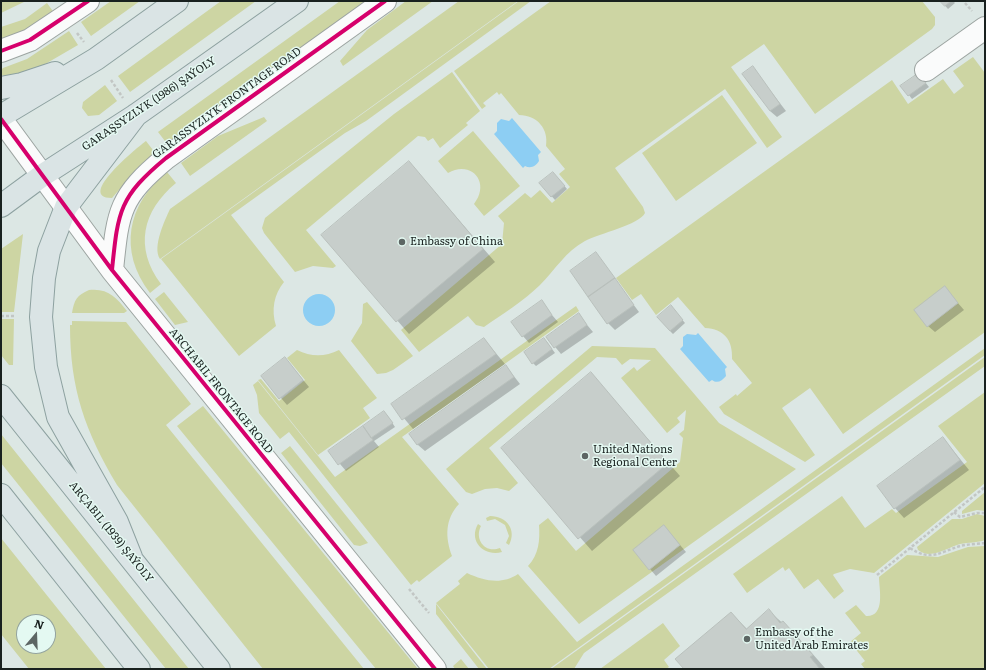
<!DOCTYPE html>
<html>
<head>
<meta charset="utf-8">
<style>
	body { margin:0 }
	#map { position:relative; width:986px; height:670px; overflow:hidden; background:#dce7e4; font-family:Literata,serif }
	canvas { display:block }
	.frame { position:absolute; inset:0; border:2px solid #19211f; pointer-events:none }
	.north { position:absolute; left:16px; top:614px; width:40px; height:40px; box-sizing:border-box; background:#e4f9f2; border:1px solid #93a39e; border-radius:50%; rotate:19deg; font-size:11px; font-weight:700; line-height:16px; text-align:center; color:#19211f }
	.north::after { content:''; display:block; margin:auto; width:14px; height:18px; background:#5d6664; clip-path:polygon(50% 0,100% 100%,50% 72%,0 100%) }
</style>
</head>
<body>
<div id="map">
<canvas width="986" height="670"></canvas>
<div class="frame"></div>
<div class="north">N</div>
</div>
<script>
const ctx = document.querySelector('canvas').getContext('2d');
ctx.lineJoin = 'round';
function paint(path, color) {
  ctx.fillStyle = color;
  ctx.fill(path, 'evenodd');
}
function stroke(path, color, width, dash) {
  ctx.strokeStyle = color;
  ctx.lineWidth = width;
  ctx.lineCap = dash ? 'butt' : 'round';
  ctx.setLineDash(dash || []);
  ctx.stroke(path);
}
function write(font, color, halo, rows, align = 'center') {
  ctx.font = font + ' Literata,serif';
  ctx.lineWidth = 3;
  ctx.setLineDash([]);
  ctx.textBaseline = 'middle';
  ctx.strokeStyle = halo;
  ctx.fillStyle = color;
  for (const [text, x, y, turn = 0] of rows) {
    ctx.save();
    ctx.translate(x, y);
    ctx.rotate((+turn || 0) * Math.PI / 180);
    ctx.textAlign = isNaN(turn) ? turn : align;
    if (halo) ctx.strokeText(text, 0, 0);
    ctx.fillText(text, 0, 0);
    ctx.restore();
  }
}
paint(new Path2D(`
	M1,1H26L1,13Z
	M111,1H140L91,36L81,22Z
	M221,1H256L130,92L118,76Z
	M340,1H369L168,145L158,132Z
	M406,1H433L343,66L340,61L367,30Z
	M459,1H518L160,259C152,247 165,220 170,209Z
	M519,1H531L366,121L345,133L231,215L284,282C274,294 271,310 276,326L239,356L161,259Z
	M551,1H922L935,17V25L932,29L815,114L764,44L731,67L782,137L767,148L725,89L615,168L643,207L645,213C639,225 600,233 585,241C566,251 555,270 540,285C525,300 501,315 484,327L476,325L468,316L419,352L401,330L502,244L504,223L498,216L525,193L531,198L540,190L552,203L570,187L559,174L565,169L546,146C549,129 537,115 519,115L501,93L499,95L497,92L483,103L486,106L482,109L454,71Z
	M47,3L55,14L42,24L1,41V27L25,19Z
	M69,31L78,45L35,70L5,76L1,75V70L3,68L27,59Z
	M973,57L985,73V332L843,434L810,388L782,408L815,455L805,462L724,414L719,407L736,394L737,396L752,383L732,359C733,340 724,329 705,328L678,297L656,315L641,294L632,300L616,278L892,80L908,104L943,79L954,94L964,86L953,71Z
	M452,72L480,111L466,123L468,125L440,148L433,138L428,141L425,137L418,136L306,230L336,266L333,268L313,266L295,272L264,233L262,228L265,218L394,114Z
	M105,85L117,101L99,115L88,116L82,108L83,102Z
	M722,95L757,143L676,201L642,153Z
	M264,117L267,121L190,176L181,163L218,136Z
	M473,131L520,186L484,216L474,204C491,182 471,160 448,173L438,161Z
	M146,141L156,154L140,166L112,198C75,198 139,146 146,141Z
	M167,172L176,183C142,211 134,248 161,284L150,293C118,251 127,204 167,172Z
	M23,234L14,312H1V249Z
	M89,290C108,288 116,297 127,311L124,313H72C74,300 77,295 89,290Z
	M164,292L188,322L175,325L155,299Z
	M367,302L413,356L393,370L386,373L377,374L351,341L362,323L363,304Z
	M576,306L579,311L402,437L459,504C445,519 445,537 452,556L419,582L417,580L411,585L289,432L280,439L259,413L257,395L253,385L258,381L335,477Z
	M1,319H14L13,365H9L1,355Z
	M72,321L126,322L191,404L166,425L364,669H263L117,485C85,431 70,389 70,325H72Z
	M592,346L655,348L719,423L796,469L579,624L528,566C539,554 540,540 539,525L548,518L576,551L680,462L683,438L679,434L684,430L686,410L677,418L680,422L667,433L621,378L634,367L637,371L651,360L630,359L622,365L616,358L597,357L489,448L518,483L509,491L497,488L485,489L472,494L466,492L446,469Z
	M985,348V355L549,669H489L436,603L460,584L458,581L467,573C484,581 502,585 518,574L577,642Z
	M297,350C311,357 325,357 339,350L377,398L363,408L370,418L318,455L258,380L261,379L279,401L305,380L287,358Z
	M985,357V366L584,653L574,669H551Z
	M985,392V483L874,573L850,569L834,574L833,575L844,591L834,599L818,579L804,589L789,568L785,571L783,567L747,593L733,574L842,496L865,528L892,509L896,513L967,462L938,426Z
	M203,406L418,669H376L177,426Z
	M1,434L189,669H166L1,463Z
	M290,446L368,543L360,546L354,545L281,453Z
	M985,492V511L977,510L962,514V511Z
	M977,514L985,516V540C978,543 968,542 960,544C946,548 931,560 918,550L917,547L952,519H962Z
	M490,516C507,516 517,530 509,545L506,543L509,536L505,525L495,519L487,521L486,518Z
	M478,524L481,526C474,539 485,554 500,548L502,552C484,557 468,541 478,524Z
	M1,538L106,669H29L1,634ZM24,622H48V646H24Z
	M985,546V669H865L861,664L865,661L850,642L861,633L845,613L856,605L866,616C886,617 879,589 879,577L907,555L938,557L968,547Z
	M436,604L487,669H479L436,614Z
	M663,623L680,646L664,660L669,667L666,669H600Z
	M461,659L469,669H455L453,666Z`), '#cdd5a3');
paint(new Path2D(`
	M512,118L541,152L538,155L539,161C536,166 531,169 525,166L523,168L494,134L497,131V123L501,119L509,121Z
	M303 310a16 16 0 1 1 32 0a16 16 0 1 1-32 0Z
	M698,333L727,367L725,369L726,376C722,381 717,384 712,380L709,382L680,349L683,346V337L687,334L696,335Z`), '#8dcef3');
paint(new Path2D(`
	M941,1H953L955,3L948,9Z
	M752,67L786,111L777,117L770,111Z
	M921,77L929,87L912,99L902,86Z
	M409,162L495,262L409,334L323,235Z
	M556,176L567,189L555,200L540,183Z
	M596,254L639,312L615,330L608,323Z
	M945,288L964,310L935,332L928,326Z
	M541,302L558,322L529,343L523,336Z
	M674,310L685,323L673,334L670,331Z
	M578,314L593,332L561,354L547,337Z
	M484,339L505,364L413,429L392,404Z
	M547,342L555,353L536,366L533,363Z
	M291,365L309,387L287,405L262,376Z
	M506,366L520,384L425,451L418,445L410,434Z
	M591,373L680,476L592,551L502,448Z
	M387,415L395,427L374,441L379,447L346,471L329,451Z
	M943,438L969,470L904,518L895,508Z
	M664,526L686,552L656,576L634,550Z
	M769,611L796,635L825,668L684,669L731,613L747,629Z`), '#0003');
const building = new Path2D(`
	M940,1H951L945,6Z
	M753,66L780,104L770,111L742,74Z
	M919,73L926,83L908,96L900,86Z
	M409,161L483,249L396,322L321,235Z
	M553,172L565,186L551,197L539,183Z
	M596,252L615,278L588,297L570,271Z
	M615,278L634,305L607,324L588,297Z
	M945,286L958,303L927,327L914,310Z
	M542,300L552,315L522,337L511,322Z
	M671,305L683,320L670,331L657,317Z
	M579,313L587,325L554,348L546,337Z
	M484,338L496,354L402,420L391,404Z
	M544,338L552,349L532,364L524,352Z
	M285,357L303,380L279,399L261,376Z
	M506,365L514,377L417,445L409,434Z
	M591,372L668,463L578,539L501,448Z
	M384,411L393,423L371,438L363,426Z
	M363,426L373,440L338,465L328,451Z
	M943,437L960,460L894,509L877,486Z
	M664,525L680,545L649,570L633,550Z
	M769,609L780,623L783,621L792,631L789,633L801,647L804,645L813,655L810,657L820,669H684L675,659L731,612L746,629Z`);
paint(building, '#c7cecb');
stroke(building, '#b9c0bc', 1);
const minor = new Path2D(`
	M1,51L30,40L88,1
	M926,70L985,28
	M1,119L112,270L435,669
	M112,270C118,211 119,197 166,158L385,1`);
const major = new Path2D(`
	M1,88L22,84L55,73
	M1,116L96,59L177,1
	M1,206L43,175L136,115L297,1
	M1,396L219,669
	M1,495L139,669
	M131,557L117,522L58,417L46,367L41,317L44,278L49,251L66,207L136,115`);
stroke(minor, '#9ca4a1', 24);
stroke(major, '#8da1a0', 24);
stroke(new Path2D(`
	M965,3L972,11
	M77,33L84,42
	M111,80L123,98
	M1,316H14
	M954,512L960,517L977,513H985
	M910,548C931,562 940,552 960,546C968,544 977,544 985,543
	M877,575L985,487
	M409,589L429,613`), '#c2c6c4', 2.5, [3, 2]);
stroke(minor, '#fafbfb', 22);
stroke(major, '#dae4e5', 22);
stroke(new Path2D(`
	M1,51L30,40L88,1
	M1,119L112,270L435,669
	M112,270C118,211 119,197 166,158L385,1`), '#d6006c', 4);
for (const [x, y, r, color] of [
	[402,242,4,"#5d6664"],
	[585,456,4,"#5d6664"],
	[747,639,4,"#5d6664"]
]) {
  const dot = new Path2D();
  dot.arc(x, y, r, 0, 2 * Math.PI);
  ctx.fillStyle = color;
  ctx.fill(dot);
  stroke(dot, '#e4f9f2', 1.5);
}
write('11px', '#19211f', '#e4f9f2', [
	["GARASSYZLYK FRONTAGE ROAD",227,103,-36],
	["GARAŞSYZLYK (1986) ŞAÝOLY",149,104,-34],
	["ARCHABIL FRONTAGE ROAD",221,391,51],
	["ARÇABIL (1939) ŞAÝOLY",111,532,51]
]);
write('11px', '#19211f', '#e4f9f2', [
	["Embassy of China",410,242],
	["United Nations",593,450],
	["Regional Center",593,463],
	["Embassy of the",755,633],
	["United Arab Emirates",755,646]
], 'left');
</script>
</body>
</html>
